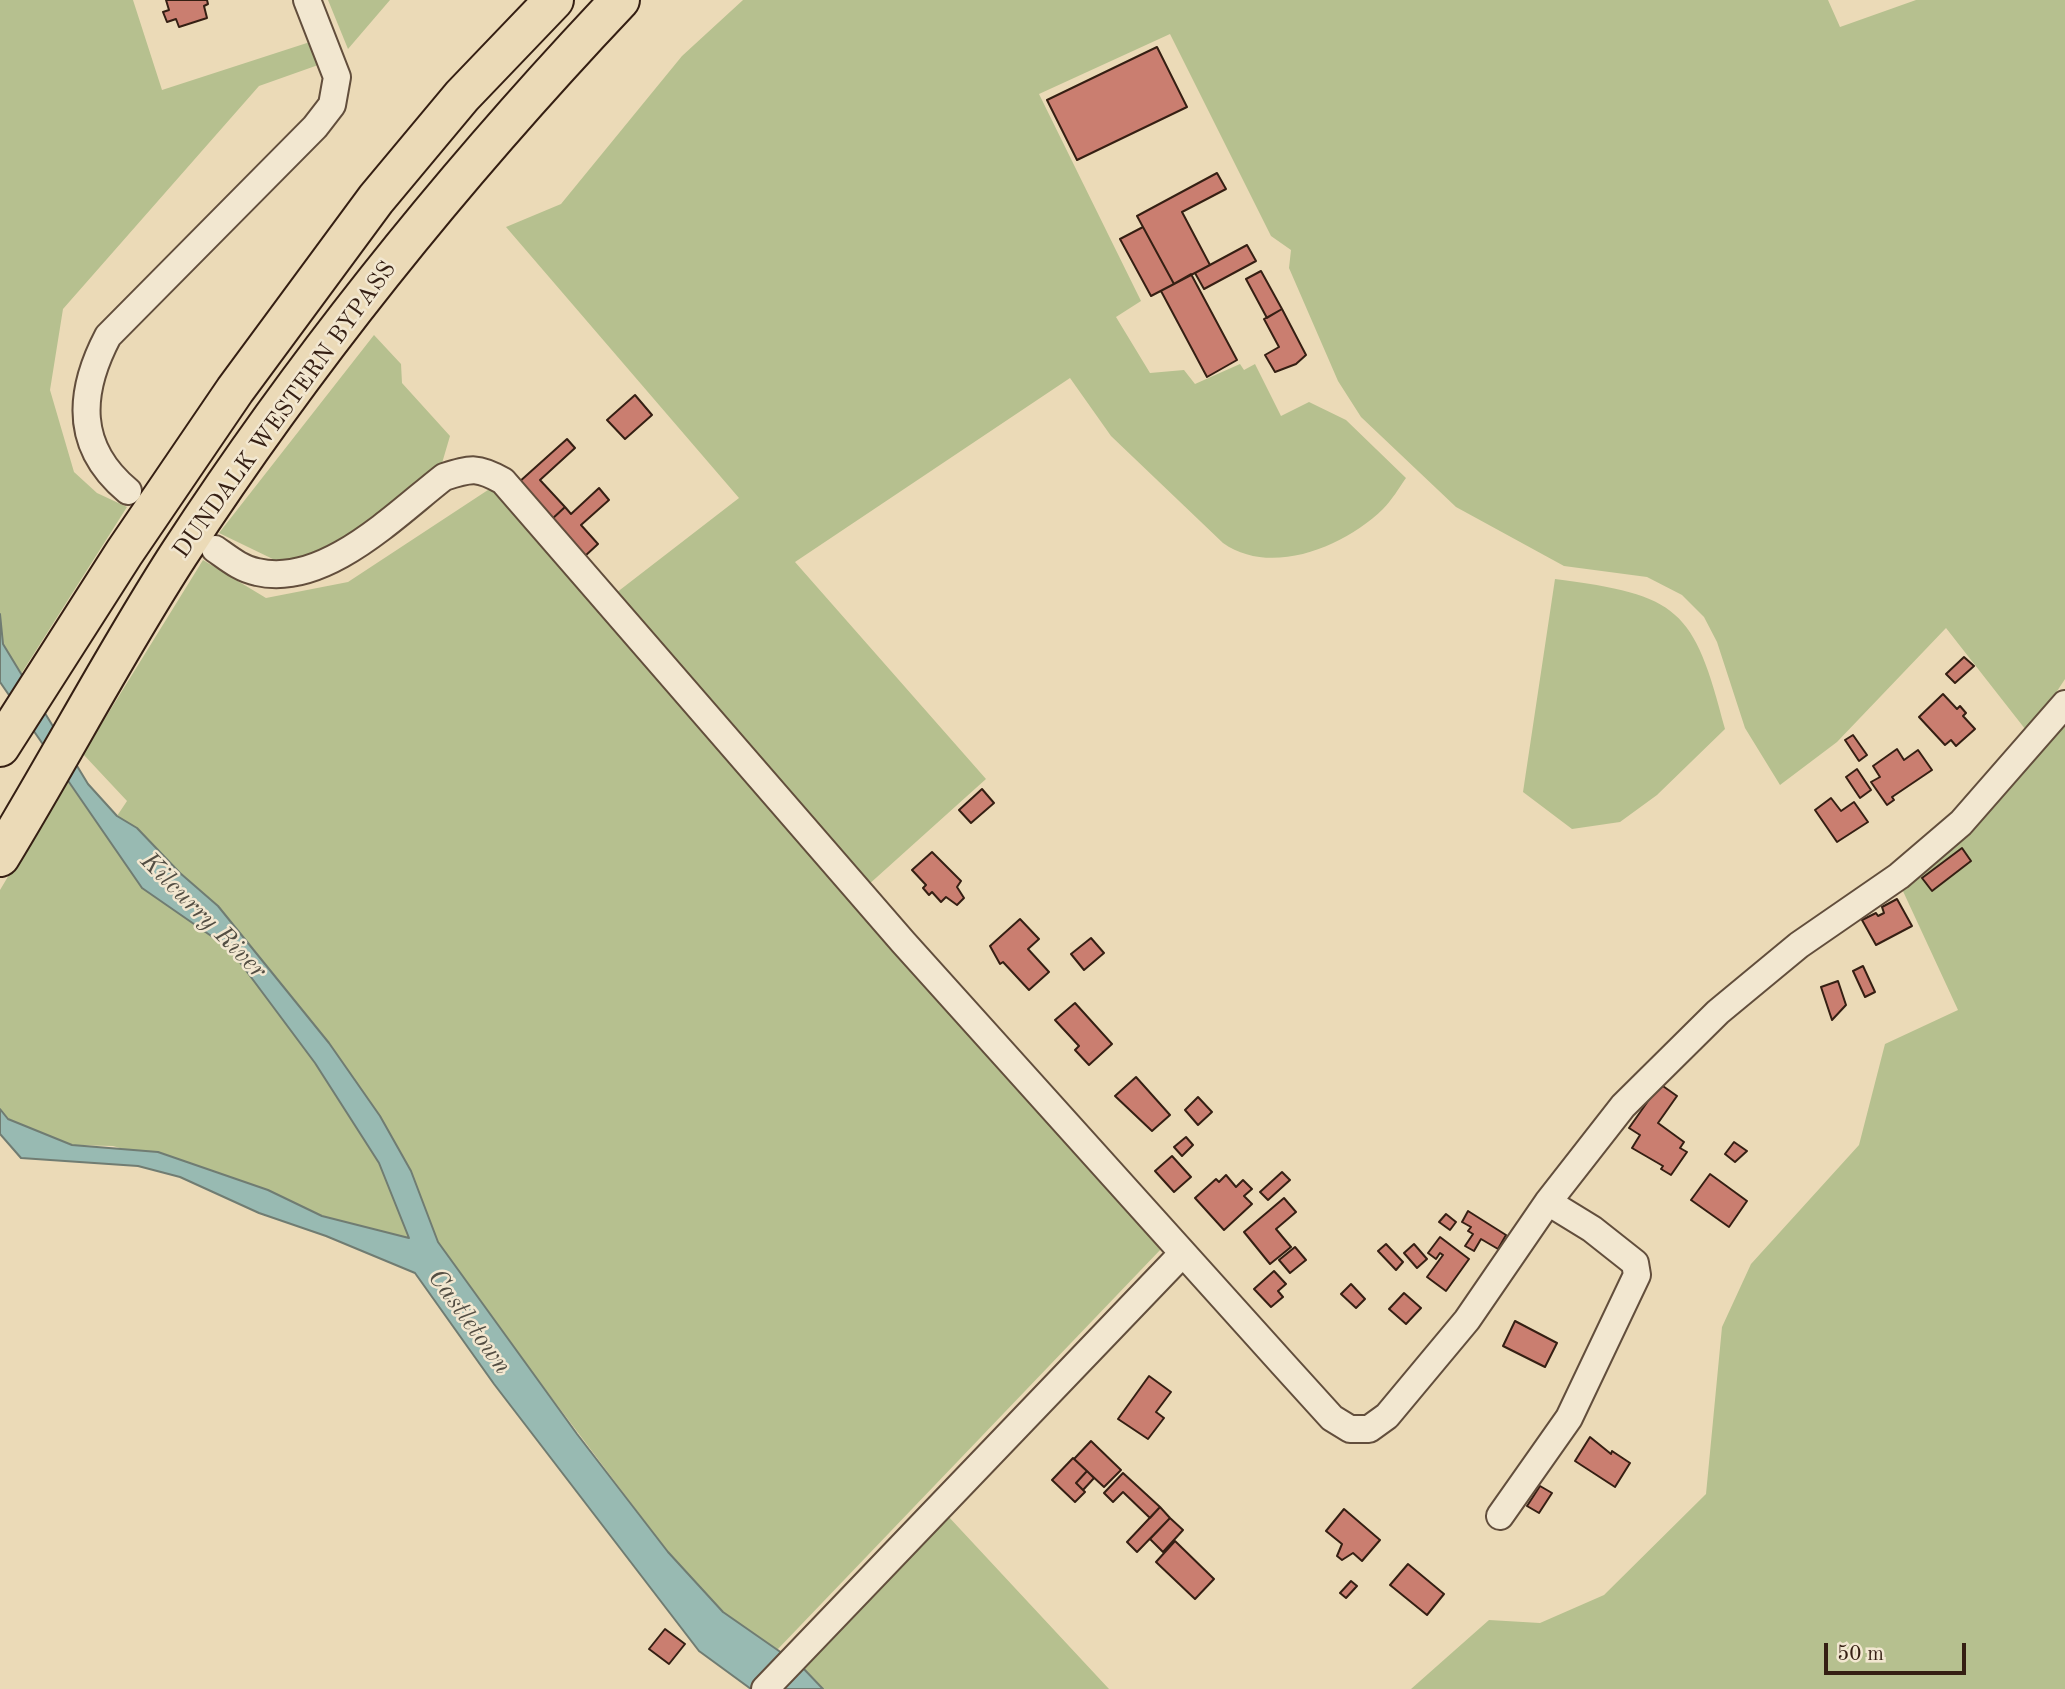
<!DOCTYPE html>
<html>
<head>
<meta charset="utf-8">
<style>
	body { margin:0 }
	#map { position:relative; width:2065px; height:1689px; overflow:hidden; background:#ebdab7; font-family:"Old Standard TT",serif }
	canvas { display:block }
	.scale { position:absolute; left:1824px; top:1643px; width:142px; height:32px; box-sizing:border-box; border:4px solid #351f13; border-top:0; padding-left:9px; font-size:21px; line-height:24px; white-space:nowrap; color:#351f13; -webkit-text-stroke:5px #f2e7d0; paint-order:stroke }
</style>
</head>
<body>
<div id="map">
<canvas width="2065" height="1689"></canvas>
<div class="scale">50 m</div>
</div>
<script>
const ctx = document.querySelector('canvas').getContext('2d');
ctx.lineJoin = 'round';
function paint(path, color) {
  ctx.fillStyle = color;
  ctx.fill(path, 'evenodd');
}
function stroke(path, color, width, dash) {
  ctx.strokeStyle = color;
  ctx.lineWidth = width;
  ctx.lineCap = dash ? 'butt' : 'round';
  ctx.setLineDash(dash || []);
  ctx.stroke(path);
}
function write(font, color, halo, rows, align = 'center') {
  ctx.font = font + ' "Old Standard TT",serif';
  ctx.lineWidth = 5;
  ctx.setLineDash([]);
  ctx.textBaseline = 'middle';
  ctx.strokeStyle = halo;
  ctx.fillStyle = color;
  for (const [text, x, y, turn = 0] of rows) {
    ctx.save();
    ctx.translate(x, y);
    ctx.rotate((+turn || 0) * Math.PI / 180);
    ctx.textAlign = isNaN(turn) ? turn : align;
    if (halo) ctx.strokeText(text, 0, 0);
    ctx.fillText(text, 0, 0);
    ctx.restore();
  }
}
paint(new Path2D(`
	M0,0H133L162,90L310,42L321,64L259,86L63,309L50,390L74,472L97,493L127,507L21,674L3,644L0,614Z
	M328,0H390L348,49Z
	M743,0H1828L1840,27L1916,0H2065V679L2029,734L1946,628L1837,742L1780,785L1745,728L1717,642L1704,617L1682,595L1647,577L1564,566L1456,507L1361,417L1338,381L1289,268L1291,250L1271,236L1170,34L1039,94L1141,301L1116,317L1150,373L1184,370L1195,384L1240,364L1244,370L1255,364L1281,416L1309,402L1346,420L1406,478C1399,488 1392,500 1383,509C1344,547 1271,577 1223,543L1111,436L1070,378L795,562L986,779L867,886L616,593L739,498L506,227L561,204L682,56Z
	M374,335L401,364L402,383L450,436L440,470L320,555L279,562L219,533Z
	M491,488L867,919L1162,1248L777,1650L723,1612L668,1552L456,1271L438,1242L411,1171L380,1116L329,1043L218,906L180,873L137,828L117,816L127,801L83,754L203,560L266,598L348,582Z
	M1555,579C1679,595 1694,608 1725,729L1657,795L1620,822L1572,829L1523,792Z
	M2065,722V1689H1411L1489,1620L1540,1623L1604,1595L1706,1494L1722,1327L1751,1264L1859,1145L1885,1044L1958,1010L1902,889L1994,807Z
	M66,779L142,888L230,949L315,1063L379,1163L410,1238L322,1216L268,1190L113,1146L72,1145L8,1119L0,1109V890Z
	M947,1515L1109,1689H823L802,1667Z`), '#b6c08f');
const water = new Path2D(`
	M0,614L3,644L88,784L117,816L137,828L180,873L218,906L329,1043L380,1116L411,1171L438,1242L577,1434L668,1552L723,1612L802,1667L823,1689H751L699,1651L494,1384L415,1273L326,1236L259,1213L180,1177L138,1166L21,1158L0,1134V1109L8,1119L72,1145L158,1152L268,1190L322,1216L409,1238L379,1163L315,1063L230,949L142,888L0,682Z`);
paint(water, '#98bab2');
stroke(water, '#707c72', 2);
const building = new Path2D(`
	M166,0H207L208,4L204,6L207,18L179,27L176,19L167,22L163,12L169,10Z
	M1157,47L1187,107L1077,160L1047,100Z
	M1217,173L1226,189L1182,212L1210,265L1174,284L1137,216Z
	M1143,227L1174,284L1151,296L1120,239Z
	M1247,245L1256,261L1204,289L1195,273Z
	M1261,271L1282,309L1267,318L1246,279Z
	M1191,274L1237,360L1207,377L1161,291Z
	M1282,309L1306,355L1296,364L1275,372L1265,355L1279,347L1264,319Z
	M635,395L652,415L625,439L607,420Z
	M567,439L575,448L540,480L565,507L551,520L518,483Z
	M599,488L609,500L581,525L598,544L584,557L551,520L565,507L571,514Z
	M1964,657L1974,666L1955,683L1946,674Z
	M1943,694L1957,709L1960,706L1966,713L1963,716L1975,729L1956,746L1951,740L1945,745L1919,717Z
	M1853,735L1867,755L1859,761L1845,740Z
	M1897,749L1904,760L1918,750L1932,770L1892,797L1894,800L1887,805L1871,782L1880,777L1873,766Z
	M1857,769L1871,790L1860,798L1846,777Z
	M982,789L994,803L971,823L959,810Z
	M1831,798L1841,811L1854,802L1868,822L1837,842L1815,810Z
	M1962,848L1971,861L1932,891L1922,878Z
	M932,852L961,881L957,887L964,898L957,905L946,897L941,902L932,892L929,895L923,888L926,885L912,870Z
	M1897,899L1912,926L1876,945L1862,920L1876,913L1878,916L1884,913L1882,907Z
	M1020,919L1039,939L1028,949L1049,972L1029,990L1003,962L1000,964L990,946Z
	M1091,938L1104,953L1084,970L1071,954Z
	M1863,966L1875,992L1865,997L1853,971Z
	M1838,981L1846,1005L1832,1020L1821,987Z
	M1075,1003L1112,1044L1089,1065L1075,1050L1079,1046L1055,1020Z
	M1136,1077L1170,1115L1152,1131L1115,1096Z
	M1660,1084L1677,1096L1658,1123L1684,1142L1680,1148L1687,1152L1671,1175L1661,1169L1663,1166L1632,1148L1640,1135L1629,1128Z
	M1198,1097L1212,1112L1198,1125L1185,1110Z
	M1186,1137L1193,1145L1182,1156L1174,1147Z
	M1734,1142L1747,1151L1735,1162L1725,1154Z
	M1172,1156L1191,1177L1174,1192L1155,1171Z
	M1282,1172L1290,1180L1268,1200L1260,1192Z
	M1710,1174L1747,1201L1729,1227L1691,1200Z
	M1226,1175L1236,1187L1243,1180L1252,1189L1244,1196L1252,1204L1224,1230L1195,1198L1216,1179L1219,1182Z
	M1284,1198L1296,1212L1276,1229L1291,1247L1270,1264L1244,1232Z
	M1468,1211L1506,1235L1498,1249L1481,1239L1474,1251L1465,1246L1473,1234L1468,1231L1471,1227L1462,1222Z
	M1446,1214L1456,1222L1450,1230L1439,1222Z
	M1440,1237L1469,1259L1446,1291L1427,1277L1443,1255L1440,1253L1436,1259L1428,1253Z
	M1386,1244L1403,1262L1396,1270L1378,1251Z
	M1414,1244L1427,1259L1417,1268L1404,1253Z
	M1295,1247L1306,1260L1290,1273L1279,1260Z
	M1274,1271L1286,1284L1278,1291L1283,1297L1271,1307L1254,1289Z
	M1351,1284L1365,1299L1356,1308L1341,1294Z
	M1404,1293L1421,1308L1406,1324L1389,1309Z
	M1515,1321L1557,1343L1545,1367L1503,1346Z
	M1149,1376L1171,1392L1156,1412L1164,1418L1148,1439L1118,1419Z
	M1590,1437L1611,1454L1612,1451L1630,1463L1615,1487L1575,1461Z
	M1091,1441L1121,1470L1104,1487L1074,1459Z
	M1073,1458L1087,1471L1076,1483L1085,1492L1075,1502L1052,1480Z
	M1087,1471L1094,1478L1083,1490L1076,1483Z
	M1123,1473L1160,1507L1150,1518L1123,1492L1113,1502L1104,1493Z
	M1540,1486L1552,1493L1539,1513L1527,1506Z
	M1160,1507L1170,1518L1137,1552L1127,1542Z
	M1344,1509L1380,1540L1362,1561L1353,1553L1342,1560L1337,1556L1342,1544L1326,1531Z
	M1170,1518L1183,1530L1163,1552L1150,1539Z
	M1175,1541L1214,1579L1195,1599L1156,1562Z
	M1408,1564L1444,1594L1427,1615L1390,1585Z
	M1351,1581L1357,1586L1346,1598L1340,1593Z
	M665,1629L685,1644L669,1664L649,1649Z`);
paint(building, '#ca7e70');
stroke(building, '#351f13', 2);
const minor = new Path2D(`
	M128,491C75,447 78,393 108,336L315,127L332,105L337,77L307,0
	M215,549C228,558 241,569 257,572C324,588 395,515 444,477C472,468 478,467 503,481L903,942L1283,1364L1332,1418L1350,1429H1369L1387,1416L1467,1320L1548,1202L1623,1106L1718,1012L1799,945L1899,876L1961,823L2065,704
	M1500,1516L1569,1418L1637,1275L1635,1263L1592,1229L1548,1202
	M765,1689L1183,1253`);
const highway = new Path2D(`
	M0,747L124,553L235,390L376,199L462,96L554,0
	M0,857C61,757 115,653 179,554C308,356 458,171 620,0`);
stroke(minor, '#624e3c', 30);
stroke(highway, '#351f13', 42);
stroke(minor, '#f2e7d0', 26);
stroke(highway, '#ebdab7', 38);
write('24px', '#351f13', '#f2e7d0', [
	["DUNDALK WESTERN BYPASS",285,410,-54]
]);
write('italic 26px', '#534e43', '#f2e7d0', [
	["Kilcurry River",203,916,45],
	["Castletown",469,1322,54]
]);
</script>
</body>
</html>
